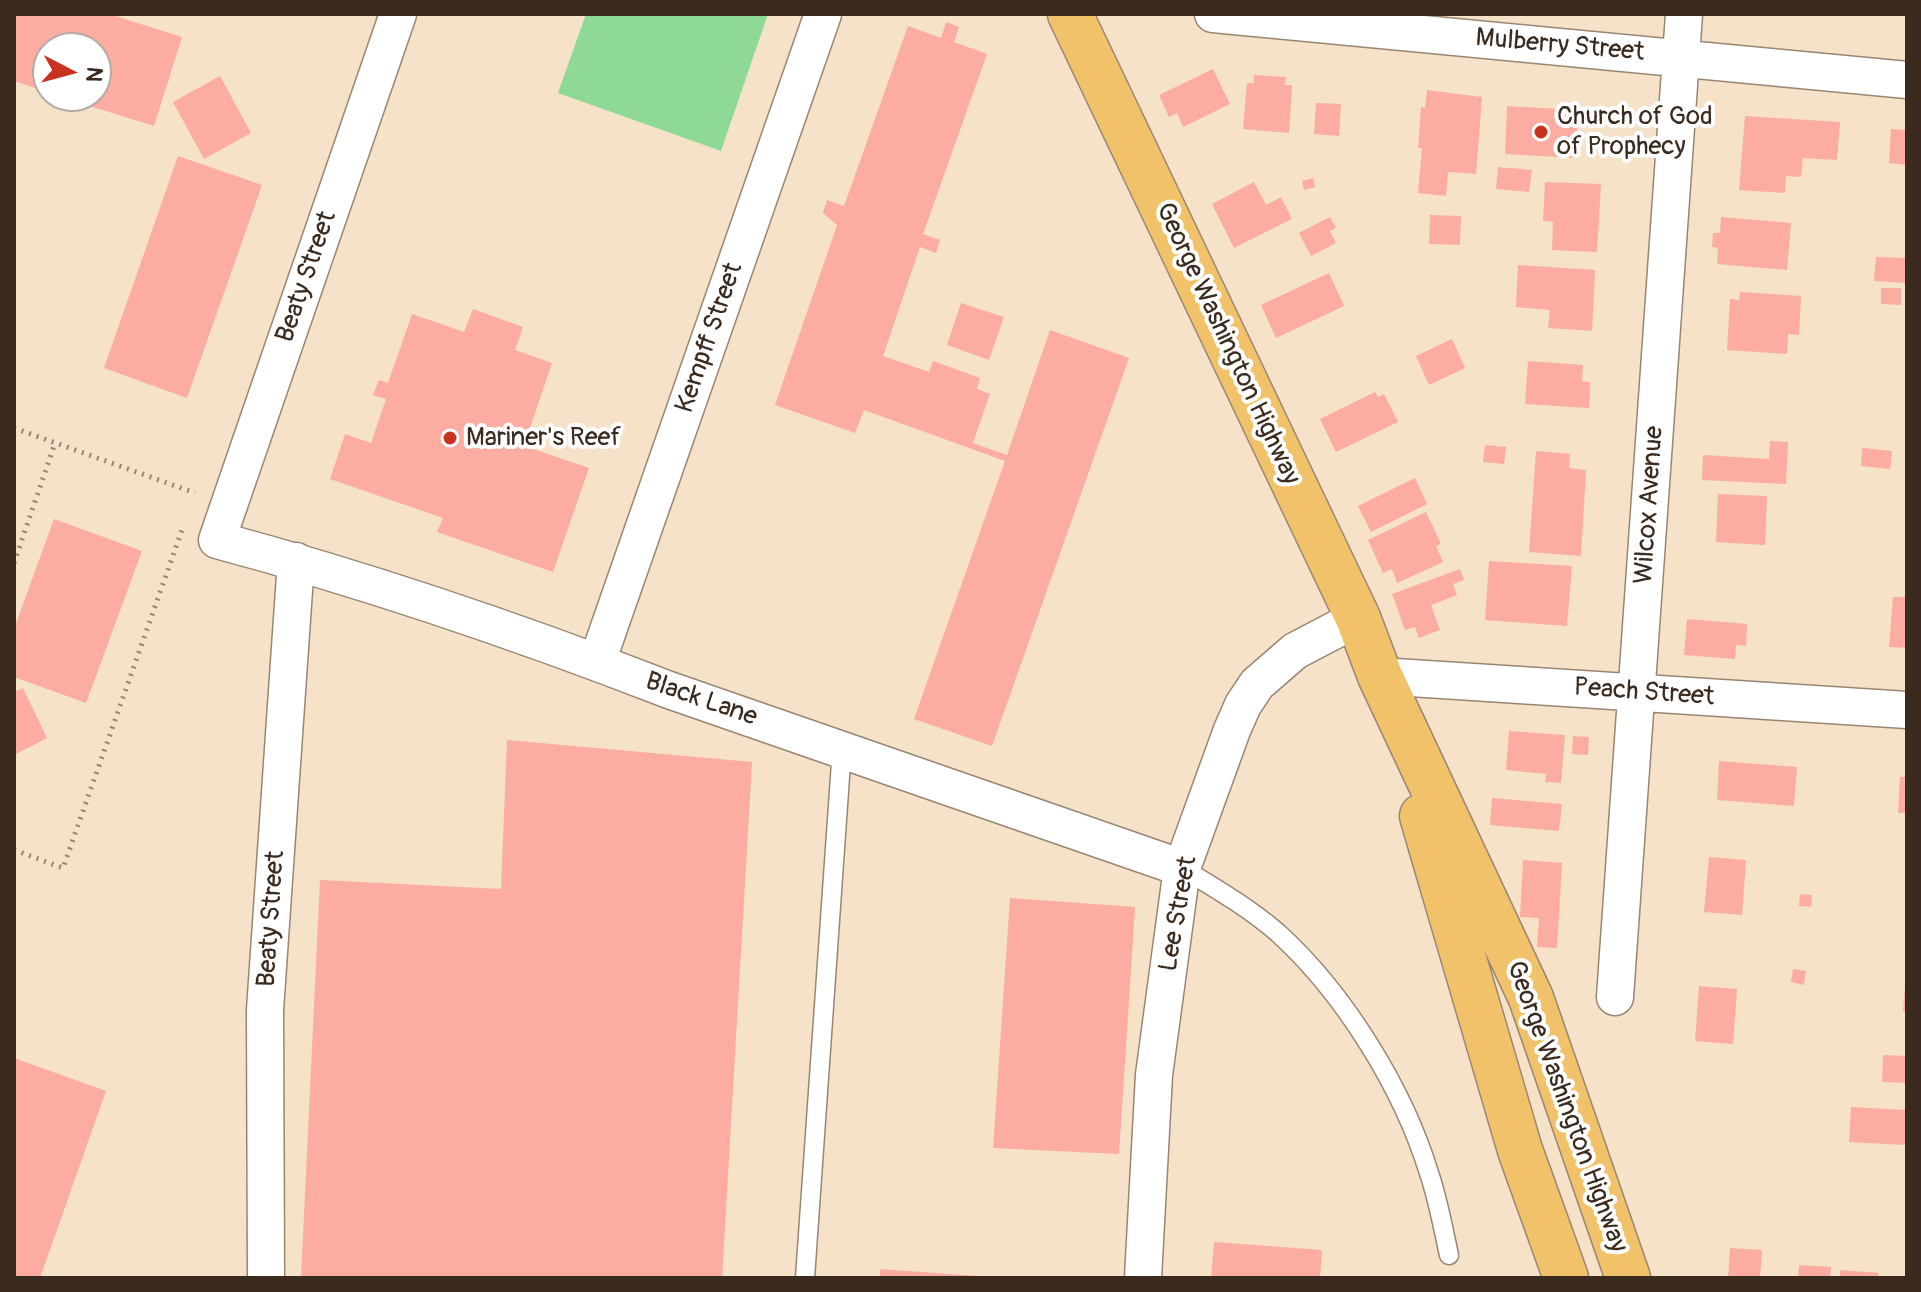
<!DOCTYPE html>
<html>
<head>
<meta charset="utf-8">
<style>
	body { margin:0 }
	#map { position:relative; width:1921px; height:1292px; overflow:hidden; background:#f5e2c8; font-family:Pangolin,sans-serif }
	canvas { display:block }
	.frame { position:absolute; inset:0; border:16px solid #3b2a1e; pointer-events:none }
	.north { position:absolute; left:32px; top:32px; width:80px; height:80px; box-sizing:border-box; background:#fff; border:2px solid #b1aaa5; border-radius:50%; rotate:96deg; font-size:22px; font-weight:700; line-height:32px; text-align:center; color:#3b2a1e }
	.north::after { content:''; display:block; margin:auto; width:28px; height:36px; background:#c8321e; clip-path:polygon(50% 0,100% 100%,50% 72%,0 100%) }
</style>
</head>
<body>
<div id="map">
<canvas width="1921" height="1292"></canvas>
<div class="frame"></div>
<div class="north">N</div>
</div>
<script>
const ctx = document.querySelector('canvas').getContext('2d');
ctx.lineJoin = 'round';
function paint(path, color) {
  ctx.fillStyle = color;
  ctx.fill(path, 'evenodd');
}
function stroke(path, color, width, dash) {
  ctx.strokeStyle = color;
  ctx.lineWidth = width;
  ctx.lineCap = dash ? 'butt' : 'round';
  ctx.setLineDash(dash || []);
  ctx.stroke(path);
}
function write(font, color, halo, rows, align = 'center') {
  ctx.font = font + ' Pangolin,sans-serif';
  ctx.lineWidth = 8;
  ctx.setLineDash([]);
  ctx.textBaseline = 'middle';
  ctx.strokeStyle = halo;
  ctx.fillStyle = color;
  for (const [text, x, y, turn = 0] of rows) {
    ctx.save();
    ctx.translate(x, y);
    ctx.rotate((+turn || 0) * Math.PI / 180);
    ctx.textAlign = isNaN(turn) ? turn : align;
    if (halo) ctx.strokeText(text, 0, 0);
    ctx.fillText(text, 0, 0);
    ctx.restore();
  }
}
paint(new Path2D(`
	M586,14H768L721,151L558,93Z`), '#8ed995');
paint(new Path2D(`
	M15,14H109L182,37L154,126L61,97L96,96V48H48V92L14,81Z
	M946,22L959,27L954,42L987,54L923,234L940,240L936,253L920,247L883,356L929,372L933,361L980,378L977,389L990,394L973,443L1007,455L1050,330L1129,358L992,746L914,719L1005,461L864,410L855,433L775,405L837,225L823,213L827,200L844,206L908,26L941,38Z
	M1213,69L1230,104L1183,127L1177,113L1169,117L1159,95Z
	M1254,75L1286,77L1285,85H1292L1289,133L1243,129L1247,83H1254Z
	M220,76L251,133L204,159L173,102Z
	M1427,90L1482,97L1476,174L1448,172L1446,196L1418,193L1422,148H1418L1421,107L1425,108Z
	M1316,103L1341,104L1339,136L1314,134Z
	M1507,106L1578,110L1576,158L1505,154Z
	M1745,116L1840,122L1837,160L1803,158L1801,177L1786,176L1785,193L1739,190Z
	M1891,129L1907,130V165L1889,163Z
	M178,156L262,185L187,398L104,368Z
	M1498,167L1532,170L1529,192L1496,189Z
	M1313,178L1315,187L1304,190L1302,181Z
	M1254,182L1266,205L1281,197L1292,219L1234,248L1212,204Z
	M1545,182L1601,184L1597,252L1552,250L1553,222L1543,221Z
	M1430,215L1461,216L1460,245L1429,244Z
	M1330,217L1336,228L1330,231L1336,243L1311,256L1299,233Z
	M1721,217L1791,223L1787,270L1717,264L1718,248L1712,247L1713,233H1720Z
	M1876,257L1907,258V283L1874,281Z
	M1518,265L1595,270L1592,331L1548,328L1550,310L1516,307Z
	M1329,273L1344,306L1276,338L1261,305Z
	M1881,288H1901V305L1881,304Z
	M1740,292L1801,296L1799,335L1788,334L1787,354L1727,350L1730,299L1739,300Z
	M961,303L1004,317L989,360L947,345Z
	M473,309L523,327L515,350L552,363L524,446L589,468L553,572L437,532L443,518L330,479L345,434L371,443L386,399L373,395L379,380L388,383L412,314L464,332Z
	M1452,339L1465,368L1429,385L1416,356Z
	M1528,361L1583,365L1582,381L1590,382L1589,408L1525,404Z
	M1375,392L1378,397L1384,394L1398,422L1336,452L1320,419Z
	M1770,441L1788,442L1786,484L1702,480L1703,455L1769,459Z
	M1485,445L1506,447L1504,464L1483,462Z
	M1862,448L1892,451L1890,469L1861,466Z
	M1536,451L1570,454L1569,468L1586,470L1581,556L1529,552Z
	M1415,478L1427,504L1371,532L1358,506Z
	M1718,494L1767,496L1765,545L1716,542Z
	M1426,512L1441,544L1436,546L1443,562L1397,583L1392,569L1383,573L1368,540Z
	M54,519L142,551L86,703L14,677V629Z
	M1489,561L1572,566L1567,626L1485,620Z
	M1460,569L1464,580L1453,584L1457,595L1431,605L1440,630L1419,638L1415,627L1405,630L1392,594Z
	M1893,597H1907V648L1889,647Z
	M1687,619L1747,624L1746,646L1736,645L1735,659L1684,655Z
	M23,688L47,738L14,755V692Z
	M1509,731L1565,735L1561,783L1545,782L1546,774L1506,770Z
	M1573,736L1589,737L1588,755L1572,754Z
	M507,740L752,762L722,1278H301L320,880L501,889Z
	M1719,761L1797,767L1794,806L1717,800Z
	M1900,777H1907V813H1898Z
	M1492,798L1562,804L1559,831L1490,825Z
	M1709,857L1746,860L1742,915L1704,912Z
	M1523,860L1562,863L1557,948L1537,947L1539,918L1520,917Z
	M1800,894L1812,895L1811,907L1799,906Z
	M1010,898L1135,907L1119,1154L993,1148Z
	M1793,969L1806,971L1804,985L1791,982Z
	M1699,986L1737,989L1733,1044L1695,1041Z
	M1905,986H1907V1011H1903Z
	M1883,1055L1907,1056V1083L1882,1082Z
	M14,1058L106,1091L40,1278H14Z
	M1851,1107L1907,1110V1145L1849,1142Z
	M1214,1242L1322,1250L1320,1278H1211Z
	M1730,1248L1762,1250L1760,1278H1728Z
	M1799,1265L1831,1267L1830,1278H1798Z
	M880,1269L978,1276V1278H880Z
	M1840,1270L1879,1273L1878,1278H1840Z`), '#fcaca0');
const lane = new Path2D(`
	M1182,868C1215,888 1249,908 1278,933C1344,993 1403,1088 1429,1173C1438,1199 1443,1228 1449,1255
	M805,1278L842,748`);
const street = new Path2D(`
	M398,14L217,540C370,581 522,633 669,690L1182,868
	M1213,14L1907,80
	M597,662L823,14
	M1380,676L1907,710
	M1615,997L1684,14
	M266,1278L265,1010L296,561
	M1143,1278L1154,1075L1182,868L1232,730L1243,705L1257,684L1295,651L1358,618`);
const primary = new Path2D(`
	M1070,14L1358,618L1380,676L1531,998L1628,1278
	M1422,816L1520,1150L1566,1278`);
stroke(lane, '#988673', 21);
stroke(street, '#988673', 39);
stroke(primary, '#988673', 47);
stroke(new Path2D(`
	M14,428L195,493
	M14,563L55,443
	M14,850L63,868L183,527`), '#988673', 5, [2, 6]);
stroke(lane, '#fff', 18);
stroke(street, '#fff', 36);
stroke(primary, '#f2c26a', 44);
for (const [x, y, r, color] of [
	[1541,132,8,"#c8321e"],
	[450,438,8,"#c8321e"]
]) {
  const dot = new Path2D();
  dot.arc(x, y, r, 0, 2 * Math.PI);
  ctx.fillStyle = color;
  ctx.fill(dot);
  stroke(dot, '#fff', 3);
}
write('26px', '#3b2a1e', '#fff', [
	["Mulberry Street",1560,46,5],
	["Beaty Street",307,277,-71],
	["Kempff Street",710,338,-71],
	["George Washington Highway",1227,344,65],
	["Wilcox Avenue",1650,505,-86],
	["Peach Street",1644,693,4],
	["Black Lane",701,700,19],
	["Lee Street",1179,914,-80],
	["Beaty Street",272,919,-86],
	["George Washington Highway",1566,1107,70]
]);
write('26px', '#3b2a1e', '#fff', [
	["Church of God",1557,117],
	["of Prophecy",1557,147],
	["Mariner's Reef",466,438]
], 'left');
</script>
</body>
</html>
